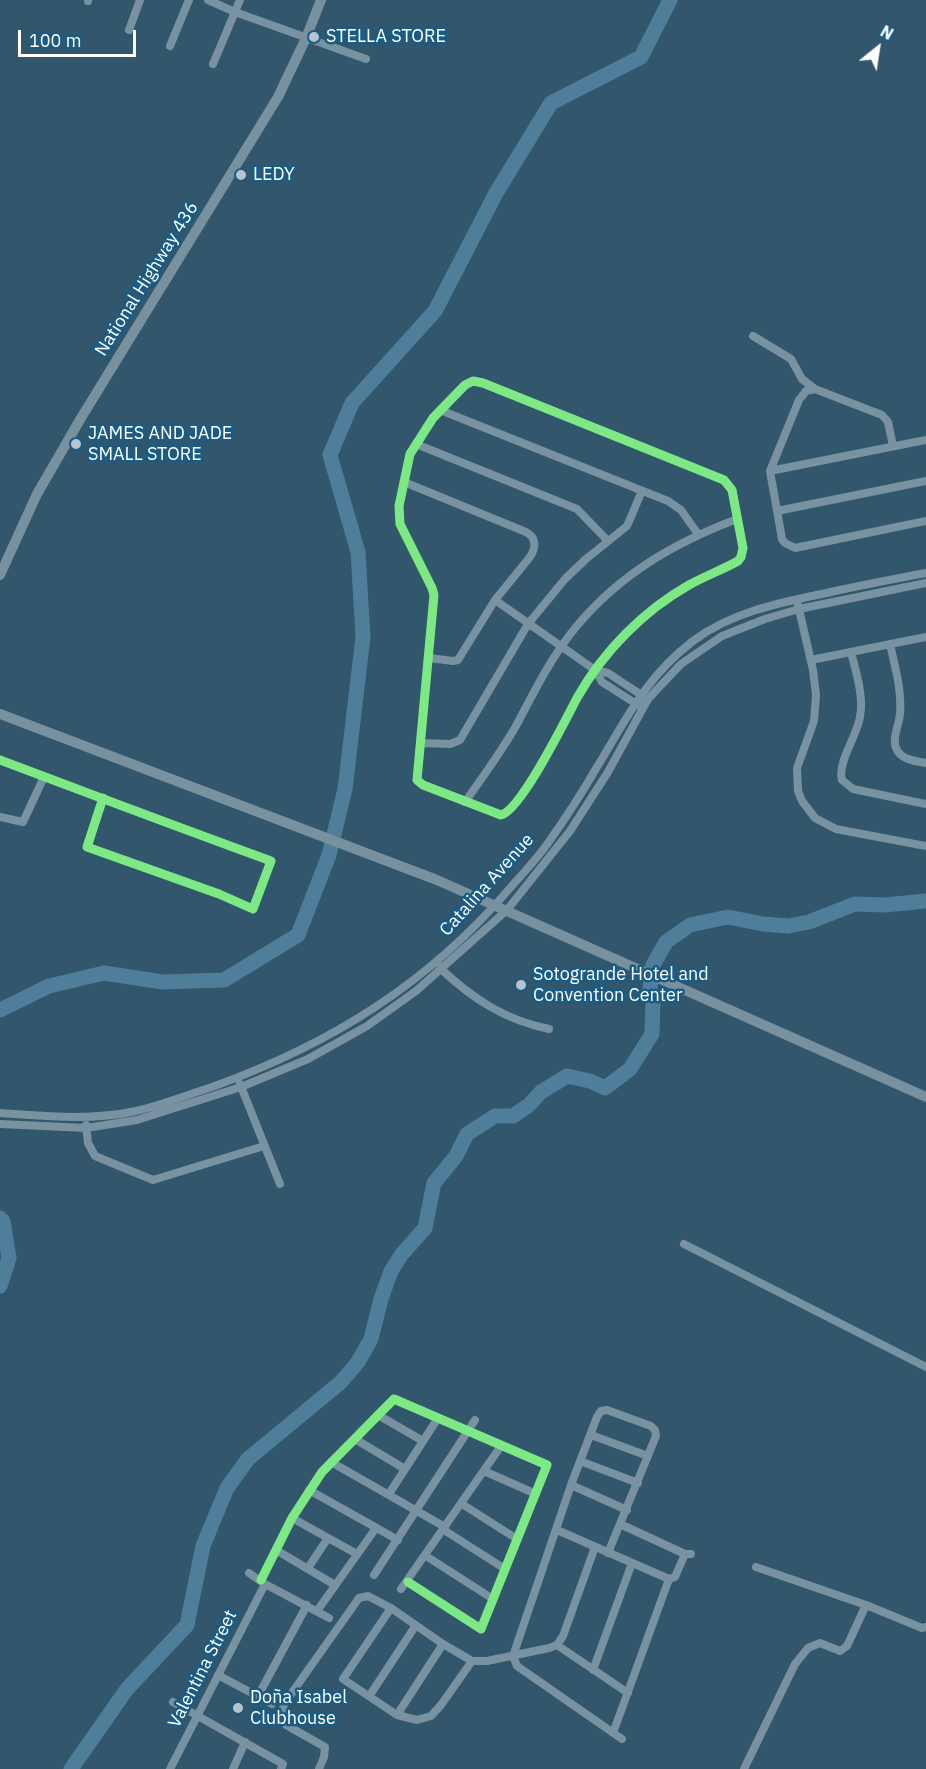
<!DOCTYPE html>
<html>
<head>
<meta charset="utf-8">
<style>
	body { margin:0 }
	#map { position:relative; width:926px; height:1769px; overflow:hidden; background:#32566c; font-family:"IBM Plex Sans",sans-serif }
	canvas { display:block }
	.north { position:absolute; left:848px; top:18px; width:60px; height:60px; -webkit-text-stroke:4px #1a5c84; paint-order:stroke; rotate:30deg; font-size:16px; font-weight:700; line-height:24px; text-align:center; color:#fff }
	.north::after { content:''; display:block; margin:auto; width:21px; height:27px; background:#fff; clip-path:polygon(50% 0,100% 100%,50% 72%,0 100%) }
	.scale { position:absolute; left:18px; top:30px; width:118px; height:27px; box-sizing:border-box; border:3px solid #fff; border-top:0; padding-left:8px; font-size:18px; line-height:21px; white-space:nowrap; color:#fff; -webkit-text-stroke:4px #1a5c84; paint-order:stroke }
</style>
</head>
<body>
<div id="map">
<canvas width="926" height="1769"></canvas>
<div class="north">N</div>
<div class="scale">100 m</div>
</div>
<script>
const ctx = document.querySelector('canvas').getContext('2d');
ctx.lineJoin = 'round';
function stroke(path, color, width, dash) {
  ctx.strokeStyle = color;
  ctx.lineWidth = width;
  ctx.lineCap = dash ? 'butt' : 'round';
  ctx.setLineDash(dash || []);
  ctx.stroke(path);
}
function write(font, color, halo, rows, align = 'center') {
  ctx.font = font + ' "IBM Plex Sans",sans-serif';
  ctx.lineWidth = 5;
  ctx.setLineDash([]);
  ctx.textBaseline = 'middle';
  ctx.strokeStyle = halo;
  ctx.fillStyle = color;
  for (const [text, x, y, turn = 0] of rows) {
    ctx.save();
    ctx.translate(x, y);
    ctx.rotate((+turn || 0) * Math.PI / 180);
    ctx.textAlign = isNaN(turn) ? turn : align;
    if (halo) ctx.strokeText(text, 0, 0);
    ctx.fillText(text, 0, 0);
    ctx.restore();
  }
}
stroke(new Path2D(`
	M0,1010L49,986L104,973L163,982L224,980L298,935L329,855L345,789L363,637L358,552L330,455L352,403L435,311L496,193L551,103L641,57L670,0
	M0,1218L3,1221L9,1258L0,1286
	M71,1769L127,1689L187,1625L203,1546L227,1488L248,1459L341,1382L358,1362L371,1339L381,1299L391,1271L402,1254L425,1228L434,1183L456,1156L467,1134L495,1116H513L529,1105L541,1092L567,1076L590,1081L605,1088L630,1069L652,1034L653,1001L650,988L653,965L666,942L690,925L728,917L763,924L788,926L809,922L855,904L885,905L926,901`), '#4f7e9a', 15);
stroke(new Path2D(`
	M208,0L235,12L366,59
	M88,1V0
	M129,30L140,0
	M170,46L189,0
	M213,64L240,0
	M753,336L791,359L802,379L815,389
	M473,381L483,383L724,480L732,490L743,548L741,557L738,561C722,570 705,576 689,585C643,611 603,652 577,698C566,719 521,810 501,815L423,785L417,780L434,595L432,588L400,524L399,506L410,454L433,418L465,385Z
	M440,410L668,501L681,510L698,534
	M416,444L577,509L608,541
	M893,446L888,422L882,415L815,389L806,391L799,400L770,471L782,539L785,543L795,548L926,521
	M770,471L926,440
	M404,482L526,532C537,538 536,547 530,557L495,600L458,660L453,661L429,658
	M777,511L926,481
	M495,600L595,670L608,673L643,696
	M798,605L813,670L816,695L814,721L797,768L798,791L802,801L815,818L836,829L926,846
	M890,644C895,667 902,690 900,714C899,725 891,740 897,750C902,760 916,761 926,763
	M851,652C856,672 864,696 860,717C857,736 837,763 842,780L853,789L926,804
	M811,660L926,637
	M595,670L602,682L638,705
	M422,743L450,744L460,740L528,624L565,579L586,559L627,526L642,491
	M0,760C90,794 180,828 271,861L253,909L219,894L87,847L103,798
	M465,802C483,777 501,752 516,726C534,692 551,657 576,627C620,574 674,543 737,519
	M0,817L23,822L44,777
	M440,966L441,969C473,999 505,1020 549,1029
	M240,1084L280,1184
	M0,1113C45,1116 91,1121 136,1111C162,1105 187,1095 212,1087C331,1044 428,984 511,887C523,873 537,859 548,843C565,819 582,793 597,767C627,718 645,678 693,641C733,611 783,602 831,592C863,585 894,579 926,573
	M0,1124L86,1128L137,1120L241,1087L308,1059L367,1026L416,991L507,910L570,831L608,772L648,699L681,664L722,636L765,619L799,609L926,583
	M86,1125L88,1143L95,1156L153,1180L264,1146
	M684,1244L926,1367
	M378,1415L423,1441
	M591,1435L648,1456
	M355,1439L405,1469
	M580,1461L638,1483
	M331,1462L445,1527
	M484,1471L536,1494
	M571,1485L627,1510
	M309,1490L398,1540
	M389,1494L438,1418
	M462,1504L517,1539
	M292,1518L357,1554
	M620,1524L685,1554H691
	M444,1530L505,1569
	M557,1530L669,1579L675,1577L685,1554
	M276,1550L335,1585
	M608,1553L656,1436L655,1430L651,1426L607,1410L601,1411L597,1417L571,1485L513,1656L517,1666L622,1739
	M426,1556L493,1599
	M756,1567L866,1605
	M308,1568L328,1538
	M249,1573L265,1584L329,1618
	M374,1575L475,1420
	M261,1580L292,1518L322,1472L394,1399L547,1465L481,1629L408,1582
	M401,1589L501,1446
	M391,1608L343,1679L397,1715L417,1720L431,1716L441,1705L472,1661
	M317,1611L376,1528
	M557,1645L628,1693
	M593,1670L632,1563
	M218,1675L272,1704
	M370,1695L416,1625
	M258,1696L307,1605
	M173,1702L283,1764L281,1769
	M397,1715L443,1644
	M613,1733L669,1579
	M170,1769L265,1584
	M233,1769L245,1742
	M319,1769L324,1757L325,1747L286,1725L282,1715L284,1704L359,1598L368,1596L391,1608L443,1644L472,1661H487L549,1648L557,1645L563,1636L595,1547
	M744,1769L795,1664L808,1648L820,1643L840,1651L847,1646L866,1605L922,1628L926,1627`), '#7892a2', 8);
stroke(new Path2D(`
	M0,575L37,494L81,418L278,97L306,38L321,0
	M0,714L437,880L926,1097`), '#78919f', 10);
stroke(new Path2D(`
	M473,381L483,383L724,480L732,490L743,548L741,557L738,561C722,570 705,576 689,585C643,611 603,652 577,698C566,719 521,810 501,815L423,785L417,780L434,595L432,588L400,524L399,506L410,454L433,418L465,385Z
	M0,760C90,794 180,828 271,861L253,909L219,894L87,847L103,798
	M261,1580L292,1518L322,1472L394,1399L547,1465L481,1629L408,1582`), '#7ce984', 9);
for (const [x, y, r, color] of [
	[314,37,6,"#b7c4cc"],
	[241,175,6,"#b7c4cc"],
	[76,444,6,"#b7c4cc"],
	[521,985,6,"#b7c4cc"],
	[238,1708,6,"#b7c4cc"]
]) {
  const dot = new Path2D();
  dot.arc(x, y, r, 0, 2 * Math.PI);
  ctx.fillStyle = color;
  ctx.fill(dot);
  stroke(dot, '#1a5c84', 2);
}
write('18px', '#fff', '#1a5c84', [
	["STELLA STORE",326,37],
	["LEDY",253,175],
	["JAMES AND JADE",88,434],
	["SMALL STORE",88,455],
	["Sotogrande Hotel and",533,975],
	["Convention Center",533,996],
	["Doña Isabel",250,1698],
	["Clubhouse",250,1719]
], 'left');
write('18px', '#fff', '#1a5c84', [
	["National Highway 436",147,279,-58],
	["Catalina Avenue",487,885,-48],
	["Valentina Street",203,1669,-63]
]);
</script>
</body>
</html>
